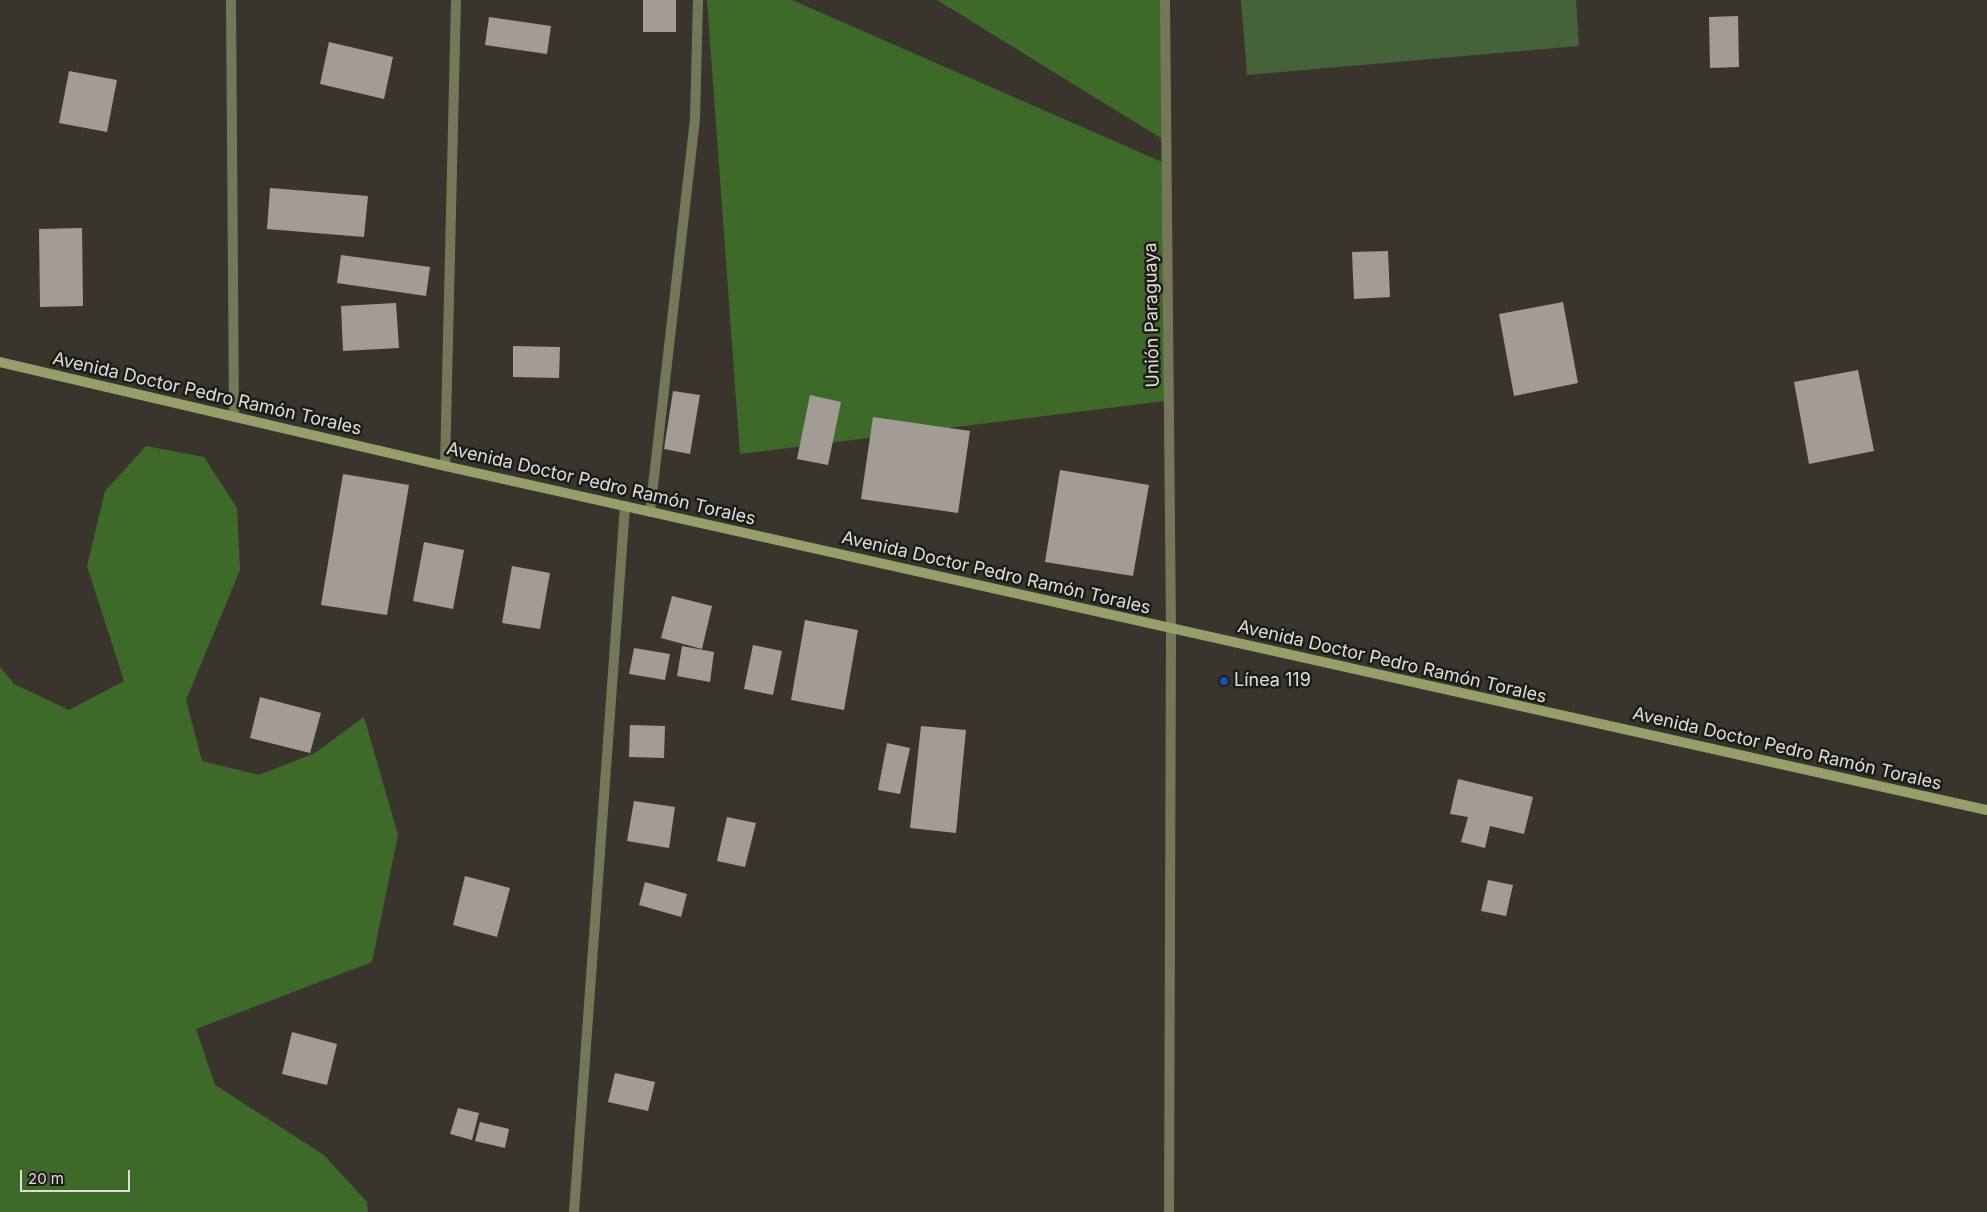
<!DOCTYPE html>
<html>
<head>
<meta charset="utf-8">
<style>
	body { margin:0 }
	#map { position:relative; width:1987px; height:1212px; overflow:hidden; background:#39352d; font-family:Inter,sans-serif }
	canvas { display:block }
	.scale { position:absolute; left:20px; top:1170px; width:110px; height:22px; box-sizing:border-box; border:2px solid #e0ddd8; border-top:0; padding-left:6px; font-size:15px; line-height:18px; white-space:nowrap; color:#e0ddd8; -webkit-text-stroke:4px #1e1c19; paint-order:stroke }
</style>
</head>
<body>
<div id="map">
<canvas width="1987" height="1212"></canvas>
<div class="scale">20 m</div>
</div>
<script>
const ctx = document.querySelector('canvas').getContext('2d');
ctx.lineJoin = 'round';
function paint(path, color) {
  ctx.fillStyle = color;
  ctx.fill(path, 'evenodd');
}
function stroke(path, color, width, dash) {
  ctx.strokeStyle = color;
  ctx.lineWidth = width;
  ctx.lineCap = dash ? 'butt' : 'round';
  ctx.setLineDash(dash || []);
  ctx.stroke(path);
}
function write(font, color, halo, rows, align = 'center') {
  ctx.font = font + ' Inter,sans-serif';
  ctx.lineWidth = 5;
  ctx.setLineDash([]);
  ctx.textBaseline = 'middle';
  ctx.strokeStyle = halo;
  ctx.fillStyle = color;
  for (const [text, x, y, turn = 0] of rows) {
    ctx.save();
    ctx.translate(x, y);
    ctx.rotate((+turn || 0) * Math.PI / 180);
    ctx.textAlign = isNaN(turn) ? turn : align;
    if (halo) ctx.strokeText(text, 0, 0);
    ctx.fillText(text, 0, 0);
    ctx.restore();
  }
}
paint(new Path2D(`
	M1241,0H1576L1579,46L1247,75Z`), '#456338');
paint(new Path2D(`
	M707,0H792L1162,162L1165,401L740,454Z
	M937,0H1165L1164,140Z
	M146,446L204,457L237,508L240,570L186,700L202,761L259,775L315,753L364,717L398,835L372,962L196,1029L215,1085L324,1155L367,1202L368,1212H0V667L14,684L69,710L124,681L87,566L105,491Z`), '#3e6a29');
paint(new Path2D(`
	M643,0H676V32H643Z
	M1738,16L1739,67L1710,68L1709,17Z
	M489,17L551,26L547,54L485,45Z
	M329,42L393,57L384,99L320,84Z
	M69,71L117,80L107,132L59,123Z
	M270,188L368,196L364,237L267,229Z
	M82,228L83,306L40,307L39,229Z
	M1388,251L1390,297L1354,299L1352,252Z
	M341,255L430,267L426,296L337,283Z
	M1563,302L1578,383L1514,396L1499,314Z
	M396,303L399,348L343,351L341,306Z
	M513,346L560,347L559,378L513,377Z
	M1858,370L1874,451L1809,464L1794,382Z
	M673,391L700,395L690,454L664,449Z
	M810,395L841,402L828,465L797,459Z
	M873,417L970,431L958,513L861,499Z
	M1060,470L1149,485L1133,576L1045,562Z
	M343,474L409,485L387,615L321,605Z
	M424,542L464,550L453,609L413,601Z
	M512,566L550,573L540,629L502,623Z
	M672,596L712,606L702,649L661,638Z
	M805,620L858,630L844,710L791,700Z
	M753,645L782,651L773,695L744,689Z
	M682,646L714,652L710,682L677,676Z
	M634,648L670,654L665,680L629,674Z
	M260,697L321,713L310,753L250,738Z
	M630,725L665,726L664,758L629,757Z
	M921,726L966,730L956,833L910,828Z
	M887,743L910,748L900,794L878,790Z
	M1458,779L1533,797L1524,834L1490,826L1485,848L1461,842L1468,817L1450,814Z
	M634,801L675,807L669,848L627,841Z
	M727,817L756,823L745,867L717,861Z
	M465,876L510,888L497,937L453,925Z
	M1488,880L1513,885L1506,916L1481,911Z
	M645,882L687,894L681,917L639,905Z
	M292,1032L337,1044L327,1085L282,1074Z
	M615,1073L655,1082L648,1111L608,1102Z
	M458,1108L479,1113L472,1140L450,1134Z
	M480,1122L509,1129L505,1148L475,1141Z`), '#a39c94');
stroke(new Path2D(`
	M650,512L695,119L698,0
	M574,1212L625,506`), '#747858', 10);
stroke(new Path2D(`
	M231,0L234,417
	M1165,0L1171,629L1169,1212
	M445,466L456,0`), '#747858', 10);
stroke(new Path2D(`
	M0,362L445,466L1987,810`), '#979e69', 10);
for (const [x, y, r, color] of [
	[1224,681,5,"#1a4fb4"]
]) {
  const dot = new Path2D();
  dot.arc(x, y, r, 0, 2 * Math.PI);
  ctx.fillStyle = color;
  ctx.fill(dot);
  stroke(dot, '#1e1c19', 2);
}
write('18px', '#e0ddd8', '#1e1c19', [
	["Unión Paraguaya",1152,315,-91],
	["Avenida Doctor Pedro Ramón Torales",207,394,13],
	["Avenida Doctor Pedro Ramón Torales",601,484,13],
	["Avenida Doctor Pedro Ramón Torales",996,573,13],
	["Avenida Doctor Pedro Ramón Torales",1392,662,13],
	["Avenida Doctor Pedro Ramón Torales",1787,749,13]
]);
write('18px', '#e0ddd8', '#1e1c19', [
	["Línea 119",1234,681]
], 'left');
</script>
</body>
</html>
